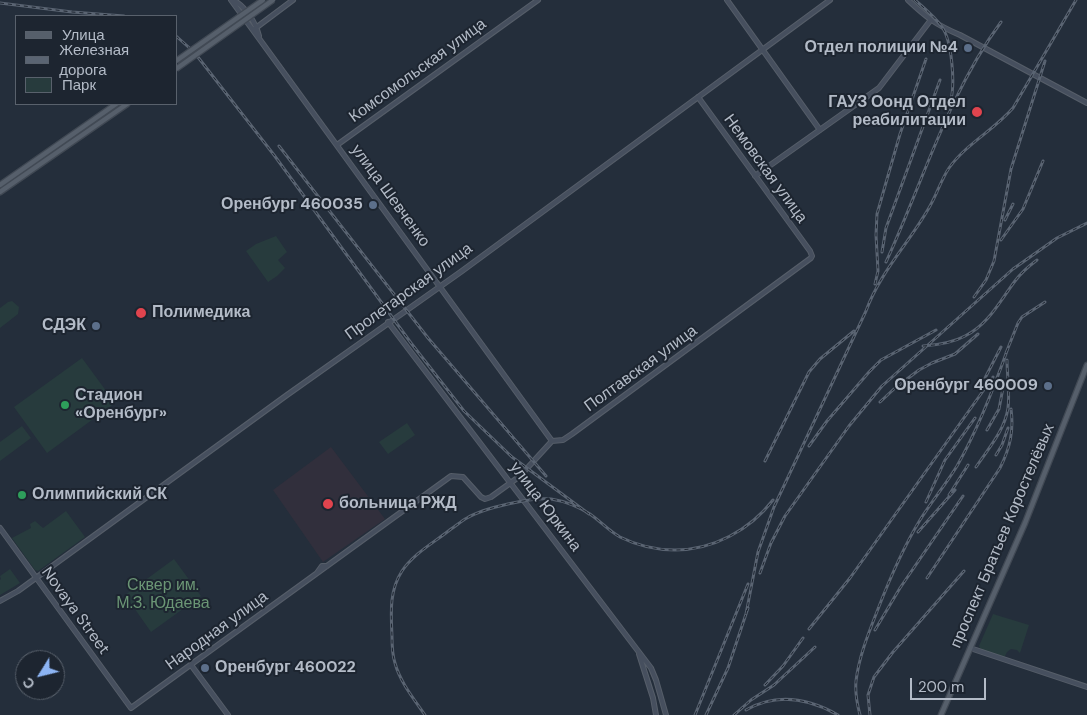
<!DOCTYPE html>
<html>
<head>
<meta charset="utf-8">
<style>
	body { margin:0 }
	#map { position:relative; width:1087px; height:715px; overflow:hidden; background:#242e3b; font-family:"DM Sans",sans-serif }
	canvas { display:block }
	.legend { position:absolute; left:15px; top:15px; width:162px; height:90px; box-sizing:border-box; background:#1d2530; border:1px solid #59616c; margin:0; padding:6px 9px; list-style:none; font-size:15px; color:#b3bbc7 }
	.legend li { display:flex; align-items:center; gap:10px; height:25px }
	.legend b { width:25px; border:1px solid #59616c }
	.north { position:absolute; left:15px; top:650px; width:50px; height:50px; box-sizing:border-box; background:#1d2530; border:1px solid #59616c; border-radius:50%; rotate:234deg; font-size:14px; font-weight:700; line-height:20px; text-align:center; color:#b3bbc7 }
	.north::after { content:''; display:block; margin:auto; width:18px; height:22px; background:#8cb4f3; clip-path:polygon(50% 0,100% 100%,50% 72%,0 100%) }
	.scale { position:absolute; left:910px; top:678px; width:76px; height:22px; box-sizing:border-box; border:2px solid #b3bbc7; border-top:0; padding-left:6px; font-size:15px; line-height:18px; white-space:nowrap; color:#b3bbc7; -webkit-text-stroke:4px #1d2530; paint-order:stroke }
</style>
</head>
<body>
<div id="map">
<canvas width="1087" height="715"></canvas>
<ul class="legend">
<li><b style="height:6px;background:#565f6b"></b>Улица</li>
<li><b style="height:6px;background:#5a6472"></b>Железная дорога</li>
<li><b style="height:14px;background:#273b3d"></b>Парк</li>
</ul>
<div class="north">С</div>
<div class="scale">200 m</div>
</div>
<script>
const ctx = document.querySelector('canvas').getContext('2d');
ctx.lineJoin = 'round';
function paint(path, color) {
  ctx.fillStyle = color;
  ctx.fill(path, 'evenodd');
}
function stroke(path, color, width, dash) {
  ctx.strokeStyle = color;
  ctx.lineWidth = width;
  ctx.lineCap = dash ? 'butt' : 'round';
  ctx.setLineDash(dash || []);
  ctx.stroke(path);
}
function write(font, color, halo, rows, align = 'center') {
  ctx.font = font + ' "DM Sans",sans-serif';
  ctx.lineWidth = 4;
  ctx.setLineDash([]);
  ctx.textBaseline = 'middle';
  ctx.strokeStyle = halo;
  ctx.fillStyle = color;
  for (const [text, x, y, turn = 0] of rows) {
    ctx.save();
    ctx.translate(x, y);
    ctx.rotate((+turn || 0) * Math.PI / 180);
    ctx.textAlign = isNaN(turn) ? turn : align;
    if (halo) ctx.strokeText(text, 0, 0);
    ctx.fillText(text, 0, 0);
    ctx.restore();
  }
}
paint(new Path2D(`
	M331,447L385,519L323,562L273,490Z`), '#312f3c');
paint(new Path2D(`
	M276,236L287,252L278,260L285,268L277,276L268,282L246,251L256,244Z
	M12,301L19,307L18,314L0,328V308L8,302Z
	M82,358L115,403L47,453L14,407Z
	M407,423L415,435L388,454L379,442Z
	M22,426L31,438L0,461V442Z
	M66,511L85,537L38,571L35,570L12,538L31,528L30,524L35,521L43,528Z
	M174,559L201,596L151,632L125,595Z
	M10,569L20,583L0,595V580L1,579L0,576Z
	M993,614L1029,625L1020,653L1017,650L1011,649L1007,652L1004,658L981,650L979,646Z`), '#273b3d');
const secondary = new Path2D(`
	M231,0L552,441
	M233,0C245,6 256,23 259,36
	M727,0L820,130
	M908,0C926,17 936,25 960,35L1087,103
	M253,30L293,0
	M337,145L538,0
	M755,176L879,88L930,21
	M388,322L651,668L656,680L666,715
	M0,528L131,708L451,476L463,477L481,497L485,499L491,497L520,476L552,441L563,440L572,434L811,258L812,256L810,251L698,97
	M317,573L322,566H327
	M0,601L18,591L287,395L462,271L830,0
	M970,648L1087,687
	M639,654L653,698L656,715
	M191,665L228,715`);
const primary = new Path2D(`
	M0,185L116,104
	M0,192L127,104
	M941,715L1025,523L1087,365`);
stroke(secondary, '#565e69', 6);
stroke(primary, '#414954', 7);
stroke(secondary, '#464f5e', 4);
stroke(primary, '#565f6b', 4.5);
const rail = new Path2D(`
	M915,0C924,8 935,17 942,27C952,41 955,83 951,99
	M0,3L72,12L124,16
	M176,36L194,52L274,155L411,343L464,411L512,457L589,514
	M279,146L428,338L546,476
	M1005,220L1013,204
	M1001,240L1023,209L1043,161
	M882,252L886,228L940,80
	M886,262C923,182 948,94 1001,22
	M875,284L878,271L876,235L877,214L900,134L926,59
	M974,297L986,280L994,261L1011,169L1045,61
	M923,346C938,345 952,343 965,336C988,325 1000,301 1015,281C1021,273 1029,266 1037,260
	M1006,353L1018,323L1022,317L1045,302
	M983,382L1001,347
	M880,402L895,388L919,370L932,363L955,354L978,334
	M987,430L999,409L1003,388
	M809,446L827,421L869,372L881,360L936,330
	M996,455L1002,445L1008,428
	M765,461L809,372L820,359L854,331
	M976,467C988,449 1005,430 1008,408C1010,392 1007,376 1007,360
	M949,495L968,465
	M926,502L945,460L975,418
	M918,532L955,490
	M760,573L771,543L785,516L849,426L882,386L1013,269L1057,238L1087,223
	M927,578L1000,468C1010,448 1014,431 1011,409
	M746,614L758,552L774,507L866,311C880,272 910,242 930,206C937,194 941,180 949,168C966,144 994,130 1013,108L1076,0
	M809,629L850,578L993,377
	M875,630L900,588L963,496
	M765,685L783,666L803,638
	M746,710C776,693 808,698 838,715
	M425,715C414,699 400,682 395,663C392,654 392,645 392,636C391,613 389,591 402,571C414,553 435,542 451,529C456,526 461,521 467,518C483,508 532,497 551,499C564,501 579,507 590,514C600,521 609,531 620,537C636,545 657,550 675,550C713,550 750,530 773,500
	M695,715L748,584
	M706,715L728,668L748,608
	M734,715L751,700L774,685L815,647
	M860,715C857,704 855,693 856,681C859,656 869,632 878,609C890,578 903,548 920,520C932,501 946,484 957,466C978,429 994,388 1008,348
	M870,715L868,695L874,677L893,652L964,571`);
stroke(rail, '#5a6472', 3);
stroke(rail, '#1d2530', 1, [4]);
const primaryBridge = new Path2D(`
	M176,61L263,0
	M176,69L273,0`);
stroke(primaryBridge, '#414954', 7, []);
stroke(primaryBridge, '#565f6b', 4.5);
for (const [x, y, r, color] of [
	[968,48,5,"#5c6f8a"],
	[977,112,6,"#e0444e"],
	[373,205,5,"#5c6f8a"],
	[141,313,6,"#e0444e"],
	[96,326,5,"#5c6f8a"],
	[1048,386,5,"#5c6f8a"],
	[65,405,5,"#2e9e5b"],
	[22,495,5,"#2e9e5b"],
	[328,504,6,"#e0444e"],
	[205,668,5,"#5c6f8a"]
]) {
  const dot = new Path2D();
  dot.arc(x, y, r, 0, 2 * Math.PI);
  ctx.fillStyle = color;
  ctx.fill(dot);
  stroke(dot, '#1d2530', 2);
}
write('bold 16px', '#b3bbc7', '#1d2530', [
	["Отдел полиции №4",958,48],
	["ГАУЗ Оонд Отдел",966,103],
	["реабилитации",966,121],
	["Оренбург 460035",363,205],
	["Полимедика",152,313,"left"],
	["СДЭК",86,326],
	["Оренбург 460009",1038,386],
	["Стадион",75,396,"left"],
	["«Оренбург»",75,414,"left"],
	["Олимпийский СК",32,495,"left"],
	["больница РЖД",339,504,"left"],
	["Оренбург 460022",215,668,"left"]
], 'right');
write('16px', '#b3bbc7', '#1d2530', [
	["Комсомольская улица",418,71,-36],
	["Немовская улица",765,169,54],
	["улица Шевченко",390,196,54],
	["Пролетарская улица",409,292,-36],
	["Полтавская улица",641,369,-36],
	["улица Юркина",545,507,53],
	["проспект Братьев Коростелёвых",1003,536,-67],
	["Novaya Street",75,611,54],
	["Народная улица",217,631,-36]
]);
write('16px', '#6b9675', '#1d2530', [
	["Сквер им.",163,586],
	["М.З. Юдаева",163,604]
]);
</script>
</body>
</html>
